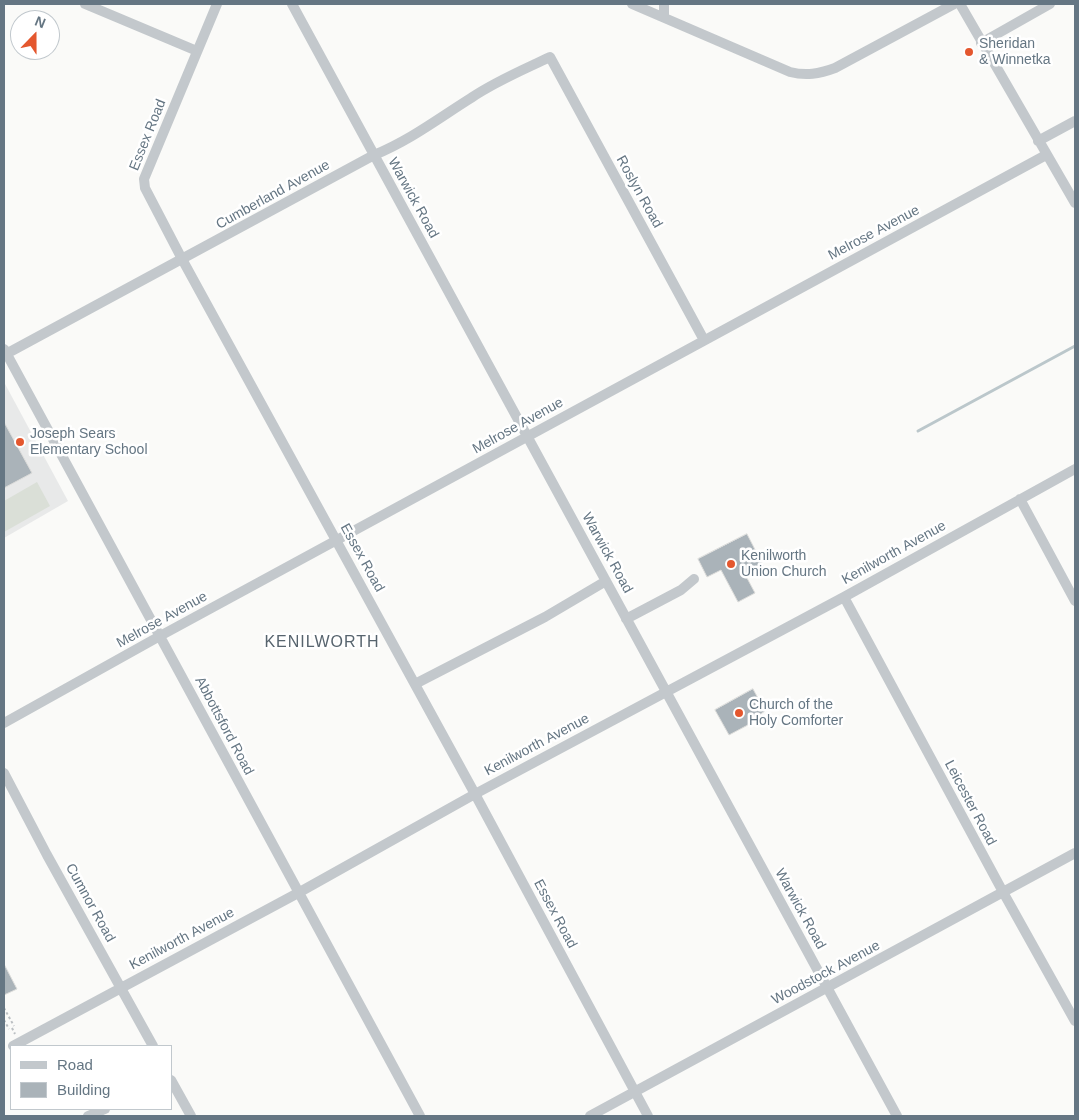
<!DOCTYPE html>
<html>
<head>
<meta charset="utf-8">
<style>
	body { margin:0 }
	#map { position:relative; width:1079px; height:1120px; overflow:hidden; background:#fafaf8; font-family:Helvetica,sans-serif }
	canvas { display:block }
	.frame { position:absolute; inset:0; border:5px solid #657683; pointer-events:none }
	.legend { position:absolute; left:10px; top:1045px; width:162px; height:65px; box-sizing:border-box; background:#fff; border:1px solid #c1c8cd; margin:0; padding:6px 9px; list-style:none; font-size:15px; color:#657683 }
	.legend li { display:flex; align-items:center; gap:10px; height:25px }
	.legend b { width:25px; border:1px solid #c1c8cd }
	.north { position:absolute; left:10px; top:10px; width:50px; height:50px; box-sizing:border-box; background:#fff; border:1px solid #c1c8cd; border-radius:50%; rotate:22deg; font-size:14px; font-weight:700; line-height:20px; text-align:center; color:#657683 }
	.north::after { content:''; display:block; margin:auto; width:18px; height:22px; background:#e4572e; clip-path:polygon(50% 0,100% 100%,50% 72%,0 100%) }
</style>
</head>
<body>
<div id="map">
<canvas width="1079" height="1120"></canvas>
<div class="frame"></div>
<ul class="legend">
<li><b style="height:6px;background:#c3c8cc"></b>Road</li>
<li><b style="height:14px;background:#aab3b9"></b>Building</li>
</ul>
<div class="north">N</div>
</div>
<script>
const ctx = document.querySelector('canvas').getContext('2d');
ctx.lineJoin = 'round';
function paint(path, color) {
  ctx.fillStyle = color;
  ctx.fill(path, 'evenodd');
}
function stroke(path, color, width, dash) {
  ctx.strokeStyle = color;
  ctx.lineWidth = width;
  ctx.lineCap = dash ? 'butt' : 'round';
  ctx.setLineDash(dash || []);
  ctx.stroke(path);
}
function write(font, color, halo, rows, align = 'center') {
  ctx.font = font + ' Helvetica,sans-serif';
  ctx.lineWidth = 5;
  ctx.setLineDash([]);
  ctx.textBaseline = 'middle';
  ctx.strokeStyle = halo;
  ctx.fillStyle = color;
  for (const [text, x, y, turn = 0] of rows) {
    ctx.save();
    ctx.translate(x, y);
    ctx.rotate((+turn || 0) * Math.PI / 180);
    ctx.textAlign = isNaN(turn) ? turn : align;
    if (halo) ctx.strokeText(text, 0, 0);
    ctx.fillText(text, 0, 0);
    ctx.restore();
  }
}
paint(new Path2D(`
	M4,382L68,501L4,538Z`), '#e8e9e9');
paint(new Path2D(`
	M37,482L50,506L4,532V501Z`), '#dadfd7');
stroke(new Path2D(`
	M918,431L1075,346`), '#bbc7cb', 3);
const building = new Path2D(`
	M4,422L32,473L4,488Z
	M747,534L765,569L747,578L755,593L738,602L721,570L707,577L698,559Z
	M753,689L765,711L759,715L761,718L729,735L715,710Z
	M4,964L17,989L4,995Z`);
paint(building, '#aab3b9');
stroke(building, '#dcdcda', 1);
stroke(new Path2D(`
	M4,1008L14,1026
	M4,1020L9,1029
	M12,1028L15,1034`), '#bbbfc2', 2, [2.5, 2.5]);
stroke(new Path2D(`
	M85,4L197,51
	M217,4L144,179L145,188L182,259L475,794L648,1116
	M292,4L897,1116
	M632,4L790,72C806,76 819,74 835,68L954,4
	M960,4L1075,203
	M664,17V4
	M981,43L1050,4
	M1038,141L1075,121
	M4,349L420,1116
	M6,354L374,155C409,141 439,118 471,98C496,81 523,70 550,57L704,340
	M1020,499L1075,601
	M844,597L1003,892L1075,1021
	M626,619L681,590L694,579
	M415,684L545,617L606,581
	M4,723L160,636L1046,155
	M4,773L47,855L153,1046
	M13,1046L298,893L475,794L844,597L1075,469
	M171,1080L191,1116
	M88,1116L105,1109
	M590,1116L1075,853`), '#c3c8cc', 10);
for (const [x, y, r, color] of [
	[969,52,5,"#e4572e"],
	[20,442,5,"#e4572e"],
	[731,564,5,"#e4572e"],
	[739,713,5,"#e4572e"]
]) {
  const dot = new Path2D();
  dot.arc(x, y, r, 0, 2 * Math.PI);
  ctx.fillStyle = color;
  ctx.fill(dot);
  stroke(dot, '#fff', 2);
}
write('14px', '#657683', '#fff', [
	["Sheridan",979,44],
	["& Winnetka",979,60],
	["Joseph Sears",30,434],
	["Elementary School",30,450],
	["Kenilworth",741,556],
	["Union Church",741,572],
	["Church of the",749,705],
	["Holy Comforter",749,721]
], 'left');
write('14px', '#657683', '#fff', [
	["Essex Road",148,135,-68],
	["Roslyn Road",639,192,61],
	["Cumberland Avenue",273,195,-29],
	["Warwick Road",413,198,61],
	["Melrose Avenue",874,233,-28],
	["Melrose Avenue",518,426,-29],
	["Warwick Road",607,553,61],
	["Kenilworth Avenue",894,553,-29],
	["Essex Road",362,558,61],
	["Melrose Avenue",162,620,-29],
	["Abbottsford Road",224,726,62],
	["Kenilworth Avenue",537,745,-28],
	["Leicester Road",970,803,62],
	["Cumnor Road",90,903,61],
	["Warwick Road",800,909,61],
	["Essex Road",555,914,62],
	["Kenilworth Avenue",182,939,-28],
	["Woodstock Avenue",826,973,-28]
]);
ctx.letterSpacing = '1px';
write('16px', '#57646e', '#fff', [
	["KENILWORTH",322,643]
]);
ctx.letterSpacing = '0px';
</script>
</body>
</html>
